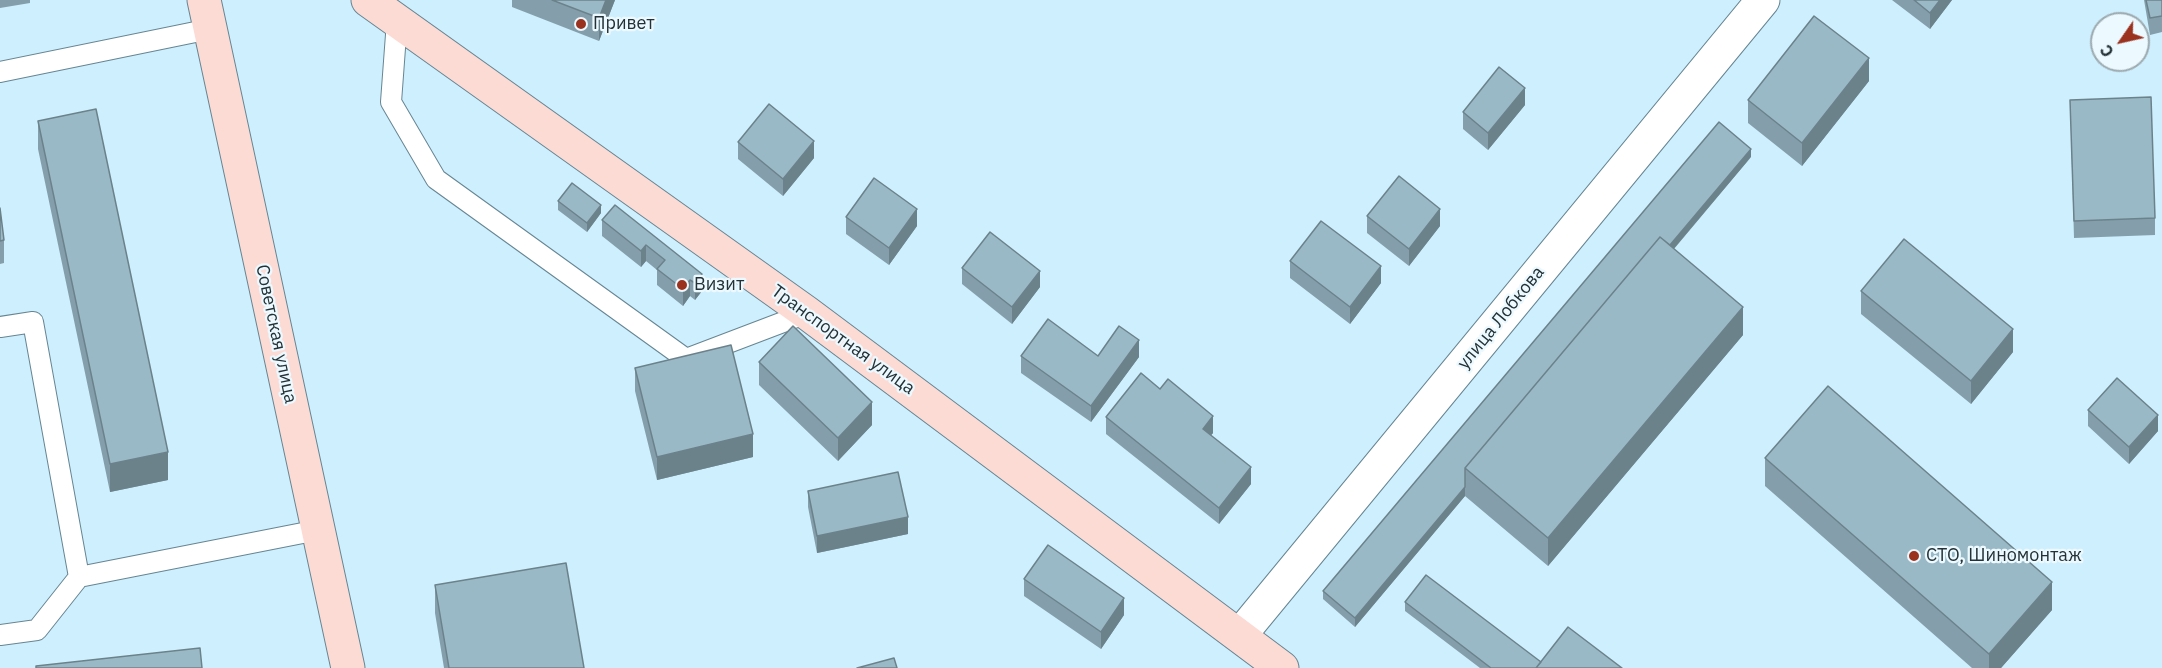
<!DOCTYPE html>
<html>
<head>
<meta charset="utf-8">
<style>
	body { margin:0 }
	#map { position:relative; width:2162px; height:668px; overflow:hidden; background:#ceeffe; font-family:"IBM Plex Sans",sans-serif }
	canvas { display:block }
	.north { position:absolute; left:2090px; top:12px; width:60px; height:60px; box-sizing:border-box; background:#ecf9ff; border:2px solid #9ca9af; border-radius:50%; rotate:236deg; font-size:16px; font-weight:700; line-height:24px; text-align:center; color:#243136 }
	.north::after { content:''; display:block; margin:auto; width:21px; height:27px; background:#9b311f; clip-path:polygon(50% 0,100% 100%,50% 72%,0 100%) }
</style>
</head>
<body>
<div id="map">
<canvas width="2162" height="668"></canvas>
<div class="north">С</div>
</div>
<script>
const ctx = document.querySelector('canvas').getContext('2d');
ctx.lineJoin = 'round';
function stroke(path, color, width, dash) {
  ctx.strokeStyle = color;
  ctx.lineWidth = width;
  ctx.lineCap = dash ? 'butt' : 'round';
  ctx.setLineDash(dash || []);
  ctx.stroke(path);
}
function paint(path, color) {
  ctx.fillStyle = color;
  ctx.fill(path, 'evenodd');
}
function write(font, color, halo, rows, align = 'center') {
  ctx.font = font + ' "IBM Plex Sans",sans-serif';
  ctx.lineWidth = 4.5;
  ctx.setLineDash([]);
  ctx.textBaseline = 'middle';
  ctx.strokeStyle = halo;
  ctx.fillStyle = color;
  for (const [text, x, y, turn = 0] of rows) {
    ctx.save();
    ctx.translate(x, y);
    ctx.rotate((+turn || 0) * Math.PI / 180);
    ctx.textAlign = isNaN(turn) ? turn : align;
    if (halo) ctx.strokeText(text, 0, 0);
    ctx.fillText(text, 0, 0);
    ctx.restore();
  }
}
const service = new Path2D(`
	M397,21L391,102L436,179L686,359L807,313
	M0,72L210,29
	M0,327L33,322L79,577L318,530
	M0,635L37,630L79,577`);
const minor = new Path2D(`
	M1240,635L1763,0`);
const secondary = new Path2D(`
	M204,0L348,668
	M368,0L807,313L1282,668`);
stroke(service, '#668592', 22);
stroke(minor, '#668592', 35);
stroke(secondary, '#668592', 35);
stroke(service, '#fff', 20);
stroke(minor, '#fff', 33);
stroke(secondary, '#fddbd5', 33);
paint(new Path2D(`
	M0,0H30V3L0,8Z
	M512,0H615L599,41L512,7Z
	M1892,0H1952L1930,29Z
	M2144,0H2162V32L2150,35Z
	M1869,81L1802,166L1748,123V100Z
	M2070,100L2155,218V235L2074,238Z
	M1525,105L1488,150L1463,129V112Z
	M38,121L168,480L110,492L38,149Z
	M738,142L814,158L783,196L738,159Z
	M1751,157L1674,249L1743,335L1548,566L1465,496L1355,627L1323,599V591Z
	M558,201L601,213L587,232L558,210Z
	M0,208L4,240V263L0,264Z
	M1367,216L1440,226L1409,266L1367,233Z
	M846,217L917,226L889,265L846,234Z
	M602,220L702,274V291L695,300L690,296L683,306L657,285V270L646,261L641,267L602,236Z
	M1290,261L1381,283L1350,324L1290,278Z
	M962,268L1040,287L1012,324L962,284Z
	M1861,291L2013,352L1971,404L1861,314Z
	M1021,356H1098L1139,357L1091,422L1021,373Z
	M759,362L872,425L838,461L759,385Z
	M635,368L753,457L657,480L635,391Z
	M2088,410L2158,431L2129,464L2088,426Z
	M1106,417L1213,433L1211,435L1251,484L1219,524L1106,434Z
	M1765,458L2052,610L2001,668H1972L1765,486Z
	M808,491L908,534L817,553L808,507Z
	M1024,579L1124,615L1101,649L1024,596Z
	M435,585L584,668H444L435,613Z
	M1405,602L1541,662L1622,668H1480L1405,611Z`), '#849fab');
paint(new Path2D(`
	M606,0H615L599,41V18Z
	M1940,0H1952L1930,29V13Z
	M1869,58V81L1802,166V143Z
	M1525,88V105L1488,150V133Z
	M814,141V158L783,196V179Z
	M1751,149V157L1479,480L1474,476Z
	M601,205V213L587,232V223Z
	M917,209V226L889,265V248Z
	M1440,209V226L1409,266V249Z
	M646,245V261L641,267V251Z
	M1381,266V283L1350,324V307Z
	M1040,271V287L1012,324V307Z
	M702,274V291L695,300V283Z
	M690,280V296L683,306V289Z
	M1743,307V335L1548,566V538Z
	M2013,329V352L1971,404V381Z
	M1139,340V357L1091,422V406Z
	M872,402V425L838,461V438Z
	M2158,415V431L2129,464V447Z
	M1213,416V433L1203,445V429Z
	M753,434V457L657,480V457Z
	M168,452V480L110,492V464Z
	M1251,467V484L1219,524V508Z
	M1465,487V496L1355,627V618Z
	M908,517V534L817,553V536Z
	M2052,582V610L2001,668H1989V654Z
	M1124,598V615L1101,649V632Z`), '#6c828b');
const building = new Path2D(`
	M552,0H606L599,18Z
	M1914,0H1940L1930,13Z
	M2146,0H2162V16L2150,18Z
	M1814,16L1869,58L1802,143L1748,100Z
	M1499,67L1525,88L1488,133L1463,112Z
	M2151,97L2155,218L2074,221L2070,100Z
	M769,104L814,141L783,179L738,142Z
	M96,109L168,452L110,464L38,121Z
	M1719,122L1751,149L1670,245L1660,237L1465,468V487L1355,618L1323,591Z
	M1399,176L1440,209L1409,249L1367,216Z
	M874,178L917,209L889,248L846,217Z
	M572,183L601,205L587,223L558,201Z
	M615,205L702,274L695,283L690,280L683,289L657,269L665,260L646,245L641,251L602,220Z
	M0,208L4,240L0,241Z
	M1321,221L1381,266L1350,307L1290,261Z
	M990,232L1040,271L1012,307L962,268Z
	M1660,237L1743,307L1548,538L1465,468Z
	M1904,239L2013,329L1971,381L1861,291Z
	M1048,319L1098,356L1119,326L1139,340L1091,406L1021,356Z
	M793,326L872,402L838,438L759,362Z
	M731,345L753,434L657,457L635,368Z
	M1141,373L1160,389L1168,379L1213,416L1203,429L1251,467L1219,508L1106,417Z
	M2117,378L2158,415L2129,447L2088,410Z
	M1828,386L2052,582L1989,654L1765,458Z
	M898,472L908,517L817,536L808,491Z
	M1048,545L1124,598L1101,632L1024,579Z
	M566,563L584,668H449L435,585Z
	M1426,575L1541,662L1536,668H1491L1405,602Z
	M1568,627L1622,668H1536Z
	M200,648L202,668H36V666Z
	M894,658L897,668H857Z`);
paint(building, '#9ab9c7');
stroke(building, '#6c828b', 1.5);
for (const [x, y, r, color] of [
	[581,24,6,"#9b311f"],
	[682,285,6,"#9b311f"],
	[1914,556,6,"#9b311f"]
]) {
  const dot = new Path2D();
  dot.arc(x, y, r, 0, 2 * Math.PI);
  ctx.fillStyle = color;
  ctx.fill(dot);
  stroke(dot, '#ecf9ff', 2);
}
write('18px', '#243136', '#ecf9ff', [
	["Привет",593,24],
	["Визит",694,285],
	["СТО, Шиномонтаж",1926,556]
], 'left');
write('18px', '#243136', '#ecf9ff', [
	["улица Лобкова",1501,318,-51],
	["Советская улица",276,334,78],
	["Транспортная улица",843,340,36]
]);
</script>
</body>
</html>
